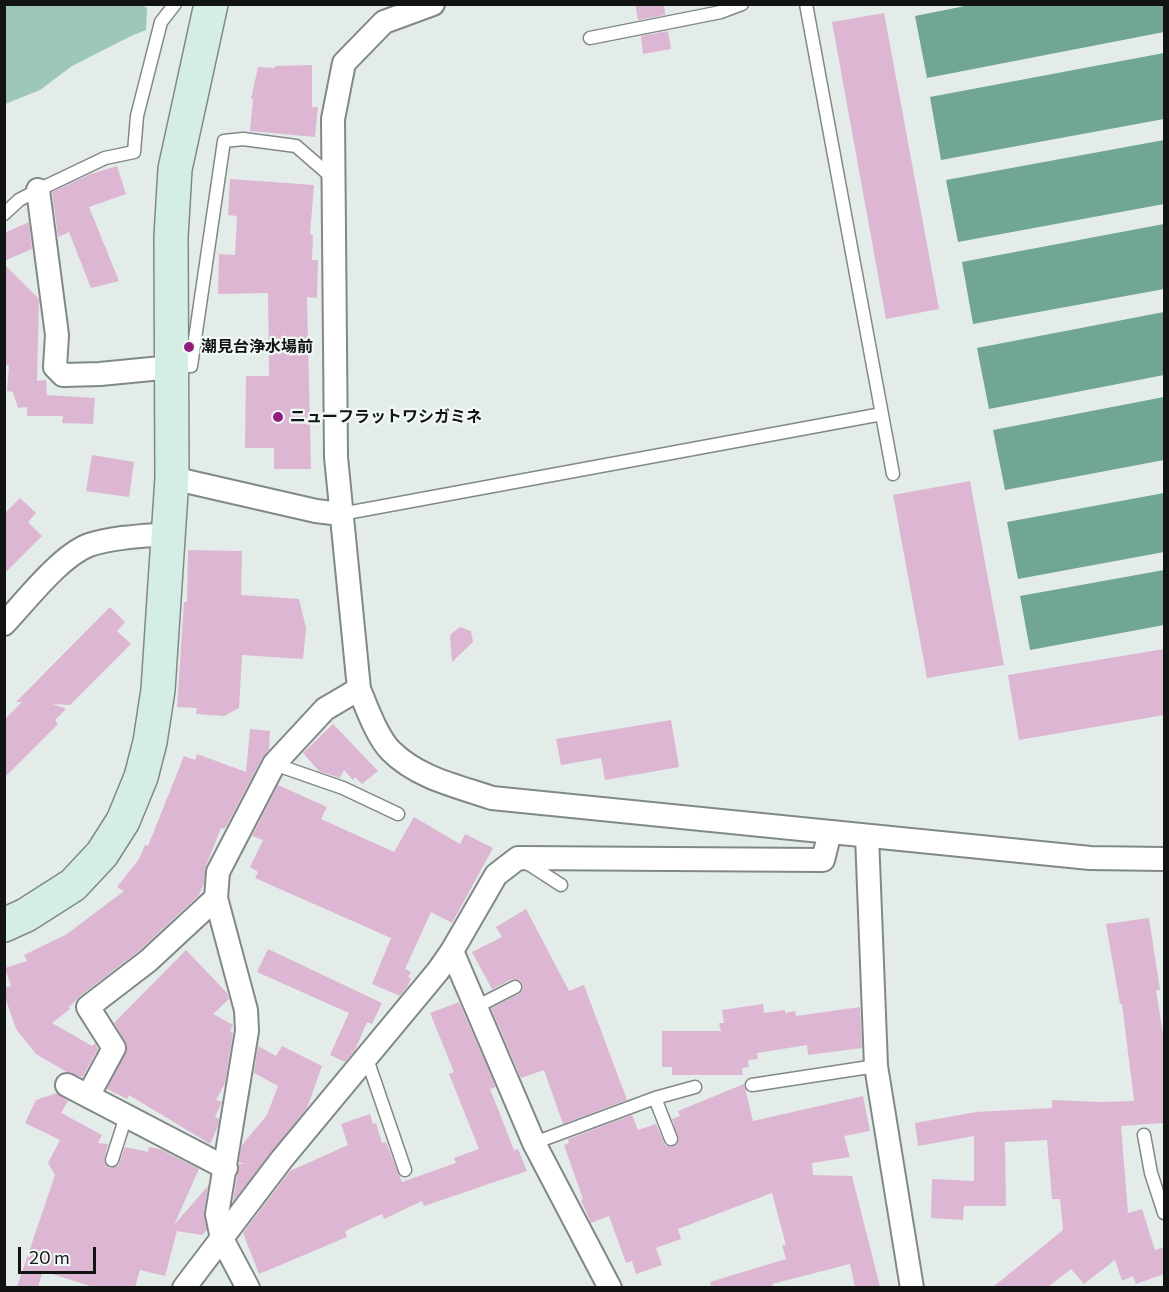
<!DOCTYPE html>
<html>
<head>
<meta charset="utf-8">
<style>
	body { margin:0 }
	#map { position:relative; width:1169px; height:1292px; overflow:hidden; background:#e3ece9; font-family:Commissioner,sans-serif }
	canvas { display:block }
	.frame { position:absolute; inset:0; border:6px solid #111413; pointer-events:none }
	.scale { position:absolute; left:18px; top:1247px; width:78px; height:27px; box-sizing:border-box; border:3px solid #111413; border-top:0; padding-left:8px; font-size:18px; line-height:21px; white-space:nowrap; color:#111413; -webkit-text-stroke:4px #f0f9f6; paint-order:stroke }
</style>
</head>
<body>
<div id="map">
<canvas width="1169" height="1292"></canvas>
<div class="frame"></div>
<div class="scale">20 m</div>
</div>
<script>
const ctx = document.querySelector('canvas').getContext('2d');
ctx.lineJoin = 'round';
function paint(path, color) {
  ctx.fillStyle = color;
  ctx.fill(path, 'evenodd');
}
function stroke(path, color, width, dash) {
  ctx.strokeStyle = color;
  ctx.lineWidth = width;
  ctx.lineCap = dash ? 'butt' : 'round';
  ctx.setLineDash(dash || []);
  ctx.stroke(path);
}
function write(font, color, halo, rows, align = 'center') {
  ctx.font = font + ' Commissioner,"Noto Sans JP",sans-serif';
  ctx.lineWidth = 4.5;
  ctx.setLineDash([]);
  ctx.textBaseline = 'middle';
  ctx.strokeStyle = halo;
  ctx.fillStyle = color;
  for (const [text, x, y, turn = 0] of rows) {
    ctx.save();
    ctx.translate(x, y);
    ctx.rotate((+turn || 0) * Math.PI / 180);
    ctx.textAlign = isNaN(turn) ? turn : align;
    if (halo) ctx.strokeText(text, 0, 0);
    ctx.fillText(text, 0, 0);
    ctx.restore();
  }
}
paint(new Path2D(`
	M140,4L147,8L146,30L131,36L72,66L40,90L5,104V5Z`), '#9dc7ba');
paint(new Path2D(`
	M975,4L1164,5V32L927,78L915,16Z
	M1164,53V119L941,160L930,97Z
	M1164,140V204L958,242L946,180Z
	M1164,224V289L973,324L962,262Z
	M1164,312V375L989,409L977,348Z
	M1164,397V460L1005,490L993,430Z
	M1164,493V552L1018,579L1007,522Z
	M1164,570V625L1030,650L1020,596Z`), '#71a595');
paint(new Path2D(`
	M635,4H664L665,15L638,20Z
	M884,13L939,309L886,319L832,22Z
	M668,31L671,49L643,54L641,36Z
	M312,65V107H318L315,137L250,131L253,99H251L258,67L275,68V66Z
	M117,166L126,194L89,207L119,281L91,288L69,232L58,237L52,192L91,174Z
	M230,179L314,185L310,234L313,235L312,260H318L317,298L307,297L311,469H274V448H245L246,376H269L268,293L218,294L219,254L235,255L237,216L228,215Z
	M29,222L32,249L4,261V233Z
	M4,264L39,299L37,381L46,380L47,395L95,398L93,424L62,423L63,416H27V407L18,408L13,392L7,391L9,365H4Z
	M92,455L134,462L129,497L86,491Z
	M970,481L1004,665L927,678L893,495Z
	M20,498L36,513L28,522L42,536L4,574V514Z
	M188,550L242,551L241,595L299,599L306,628L303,659L242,655L239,708L224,716L196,714L197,708L177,707L184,602H187Z
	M110,607L125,622L117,631L131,644L70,705L53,704L66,709L55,720L58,724L4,778V720L22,702H16Z
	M460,627L471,631L473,642L452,662L450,635Z
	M1164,649V715L1019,740L1008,675Z
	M671,720L679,767L605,780L601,758L561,765L556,739Z
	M333,724L378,771L362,784L355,777L353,780L344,770L340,778L319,771L303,753Z
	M250,729L270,731L269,750L262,758L227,825L224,829L221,828L206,866L204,883L199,895L139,951L80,996L69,1007L70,1009L52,1023L92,1046L95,1043L98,1049L83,1076L81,1077L67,1072L36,1054L16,1029L4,994V988L11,986L5,968L27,961L24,955L67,934L124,891L117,887L139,859L145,845L148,846L184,756L195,760L197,754L246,772Z
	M278,785L327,807L321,819L394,852L414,817L460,844L465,834L493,848L452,923L431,912L405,969L411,972L408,977L411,978L407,987L400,996L372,984L391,938L255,878L258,872L250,867L263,840L252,836Z
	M526,909L569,991L584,985L627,1100L563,1124L544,1070L521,1078L491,1008L519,994L523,988L522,983L519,980L512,979L485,993L492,989L472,952L502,937L496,927Z
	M1149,918L1160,990H1156L1164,1041V1123L1121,1126L1128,1213L1142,1209L1155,1250L1164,1247V1274L1136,1284L1133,1276L1122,1281L1115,1260L1084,1284L1071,1269L1048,1287H993L1063,1230L1060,1199H1052L1047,1140L1005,1142L1006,1206H964L963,1220L931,1218L932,1179L974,1181V1136L918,1146L915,1123L976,1112L1052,1108V1100L1099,1102L1134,1101L1122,1004H1120L1106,924Z
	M268,949L382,1003L372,1024L367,1022L355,1050L345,1062L330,1055L349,1013L257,972Z
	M186,950L227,993L229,999L213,1014L233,1025L230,1031L233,1033L225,1083L216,1100L222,1102L215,1117L219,1119L218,1126L210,1144L129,1095L127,1099L107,1089L127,1048L125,1041L114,1023Z
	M459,1002L496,1087L490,1089L514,1150L518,1149L527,1171L424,1206L422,1201L384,1219L382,1214L345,1231L347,1237L259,1274L243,1233L290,1171L348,1145L341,1124L370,1114L373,1124L376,1123L382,1143L386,1142L402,1182L456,1163L454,1158L479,1149L449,1074L454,1072L430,1013Z
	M763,1004L764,1013L785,1010V1013L795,1011L796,1016L860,1007L862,1048L808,1055L807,1045L757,1053L758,1059L748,1060L749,1067L742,1068L743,1075H672V1067H662V1031H721L719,1023H724L722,1010Z
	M258,1046L276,1056L282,1046L322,1066L307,1108L233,1202L239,1164H244L239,1162L242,1145L267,1115L278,1086L254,1073Z
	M744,1084L753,1121L863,1096L870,1131L844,1136L850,1157L812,1163L813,1175L852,1176L880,1287H855L850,1264L772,1284L773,1287H711L710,1282L786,1259L782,1245H786L772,1193L678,1229L681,1239L656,1248L662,1265L636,1274L632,1261L626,1263L609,1216L591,1223L581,1200L583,1199L564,1145L569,1143L568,1139L632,1115L638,1130L656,1124L665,1145L673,1147L679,1140L672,1119L680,1116L678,1111Z
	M57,1093L68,1101L61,1113L102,1135L98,1143L108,1144L104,1161L109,1168L118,1166L125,1147L148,1152L149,1147L160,1149L199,1169L174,1225L208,1186L204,1212L207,1230L202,1235L177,1231L165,1276L140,1270L135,1287H93L43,1271L38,1287H17L55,1175L48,1163L60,1140L25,1123L36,1100Z`), '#ddb6d3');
const lane = new Path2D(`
	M806,4L893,474
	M590,38L721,12L742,4
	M4,214L19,200L38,190L105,158L134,152L137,116L161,22L175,4
	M172,367L191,366L224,141L243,139L296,146L334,179
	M341,514L882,414
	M274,764L343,788L398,814
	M524,861L561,885
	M476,1007L515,987
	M366,1056L405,1170
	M752,1085L876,1066
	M655,1098L671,1139
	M1144,1135L1151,1173L1164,1213
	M534,1143L655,1098L695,1087
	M112,1160L126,1116`);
const street = new Path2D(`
	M433,4L384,22L344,63L333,119L336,457L359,689C367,708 377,737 391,751C418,778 457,786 492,798L1090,858L1164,859
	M38,190L57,335L55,367L63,375L100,374L172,367
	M172,478L316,511L341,514
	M4,624C26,601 60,556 89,545C114,537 143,536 168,534
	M867,836L876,1066L912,1288
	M452,951L534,1143L610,1288
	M67,1085L226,1168
	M88,1096L114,1048L88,1007L148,961L216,898
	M184,1288L282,1159L438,971L452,951L496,875L518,858L823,860L830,832
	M248,1288L222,1239L217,1214L247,1031L246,1010L216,898L218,872L274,764L325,709L359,689`);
const secondary = new Path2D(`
	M4,925L26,915L73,885L102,854L123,821L141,777L150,742L158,690L172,478L171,237L175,169L211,4`);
stroke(lane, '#818986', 15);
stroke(street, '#818986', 26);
stroke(secondary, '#818986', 36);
stroke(lane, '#fff', 12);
stroke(street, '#fff', 22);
stroke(secondary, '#d4eee7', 33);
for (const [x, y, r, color] of [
	[189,347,6,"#901e7e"],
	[278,417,6,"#901e7e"]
]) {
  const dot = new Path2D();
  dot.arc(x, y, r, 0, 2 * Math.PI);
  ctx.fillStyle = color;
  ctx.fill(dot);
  stroke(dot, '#f0f9f6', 2);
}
write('bold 16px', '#111413', '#f0f9f6', [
	["潮見台浄水場前",201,347],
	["ニューフラットワシガミネ",290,417]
], 'left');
</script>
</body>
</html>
